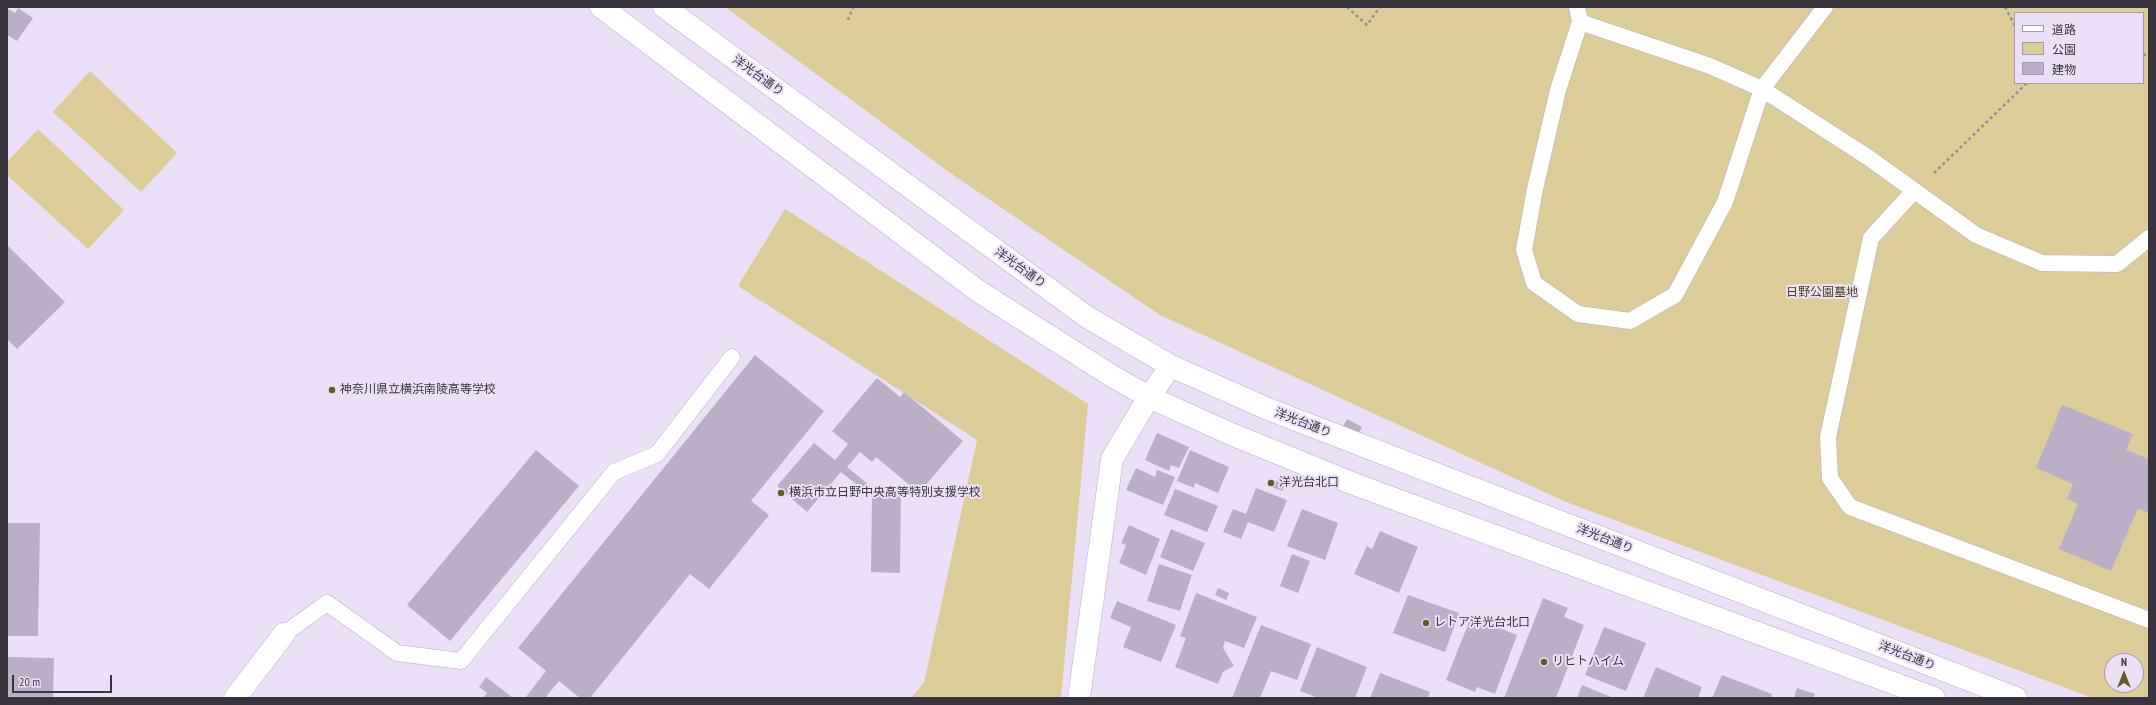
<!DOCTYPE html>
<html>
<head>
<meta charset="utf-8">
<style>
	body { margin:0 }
	#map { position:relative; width:2156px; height:705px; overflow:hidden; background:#ebe0f8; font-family:"PT Sans Narrow","Noto Sans JP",sans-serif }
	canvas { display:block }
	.frame { position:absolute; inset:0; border:8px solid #38333d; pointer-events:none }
	.legend { position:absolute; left:2014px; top:12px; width:130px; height:72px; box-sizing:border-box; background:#ebe0f8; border:1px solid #a39bad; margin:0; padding:5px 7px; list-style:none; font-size:12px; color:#38333d }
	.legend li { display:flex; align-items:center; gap:8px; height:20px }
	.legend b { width:20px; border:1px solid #a39bad }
	.north { position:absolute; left:2104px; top:653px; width:40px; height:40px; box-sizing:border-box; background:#ebe0f8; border:1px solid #a39bad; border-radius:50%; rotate:0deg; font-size:11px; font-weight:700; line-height:16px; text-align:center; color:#38333d }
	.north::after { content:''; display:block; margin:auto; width:14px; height:18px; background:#675926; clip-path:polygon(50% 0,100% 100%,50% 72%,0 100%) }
	.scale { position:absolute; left:12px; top:675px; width:100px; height:18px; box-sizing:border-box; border:2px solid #38333d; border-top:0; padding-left:5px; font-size:12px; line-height:14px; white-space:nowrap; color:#38333d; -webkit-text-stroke:3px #ebe0f8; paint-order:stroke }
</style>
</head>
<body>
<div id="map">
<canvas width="2156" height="705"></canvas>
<div class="frame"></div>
<ul class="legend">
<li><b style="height:5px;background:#fff"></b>道路</li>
<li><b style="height:11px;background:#dccc97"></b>公園</li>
<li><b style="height:11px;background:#bbafc7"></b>建物</li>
</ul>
<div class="north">N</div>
<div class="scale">20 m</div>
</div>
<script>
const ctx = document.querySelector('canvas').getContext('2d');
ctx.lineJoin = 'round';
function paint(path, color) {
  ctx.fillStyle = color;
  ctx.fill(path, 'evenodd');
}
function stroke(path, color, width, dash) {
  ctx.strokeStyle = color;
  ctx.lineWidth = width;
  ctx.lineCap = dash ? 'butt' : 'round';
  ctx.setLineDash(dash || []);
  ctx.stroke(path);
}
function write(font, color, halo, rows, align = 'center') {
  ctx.font = font + ' "PT Sans Narrow","Noto Sans JP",sans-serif';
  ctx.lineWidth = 4;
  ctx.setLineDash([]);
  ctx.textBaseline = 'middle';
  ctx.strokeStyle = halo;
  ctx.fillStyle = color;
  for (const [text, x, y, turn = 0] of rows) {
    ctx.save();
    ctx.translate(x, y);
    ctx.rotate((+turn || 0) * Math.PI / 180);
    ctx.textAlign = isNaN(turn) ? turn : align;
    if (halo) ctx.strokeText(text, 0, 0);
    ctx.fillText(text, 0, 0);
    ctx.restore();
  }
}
paint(new Path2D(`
	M725,7H2149V698H2093L1566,502L1160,315L956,177ZM2015,13H2143V83H2015ZM2112,661H2136V685H2112Z
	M90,71L177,153L141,192L53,112Z
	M38,129L124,210L88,249L7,175V162Z
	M785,209L1088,404L1061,698H911L924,683L977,440L738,286Z`), '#dccc97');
paint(new Path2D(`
	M7,8L15,13L18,8L33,18L17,41L7,35Z
	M7,245L65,302L17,349L7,339Z
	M755,355L824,411L751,501L769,515L709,589L690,574L590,698H580L559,681L545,698H525L546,671L518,648Z
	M877,378L900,397L904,392L963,441L919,493L876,457L872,462L860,452L847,467L875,490H901L900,573L871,572L872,497L841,472L807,512L777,486L814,443L835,460L848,444L832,431Z
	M2062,405L2133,434L2126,450L2149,459V513L2138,508L2111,571L2059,549L2078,504L2067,499L2073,484L2036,468Z
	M1347,419L1362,427L1359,433L1343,426Z
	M1157,433L1189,447L1179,468L1171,465L1169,471L1145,460Z
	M536,450L579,486L450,641L407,605Z
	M1190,450L1229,467L1218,493L1195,483L1194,488L1177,481Z
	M1136,468L1155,477L1157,470L1175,477L1163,505L1126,490Z
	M1269,478L1285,485L1282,491L1267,485Z
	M1256,488L1287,500L1274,532L1248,522L1241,539L1223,532L1233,509L1246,514Z
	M1175,489L1218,506L1207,532L1164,515Z
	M1302,509L1338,523L1325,560L1287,546Z
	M7,523H40L38,636H7Z
	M1129,525L1160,539L1146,575L1119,563L1126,545L1121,543Z
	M1171,529L1205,543L1193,571L1160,557Z
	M1380,531L1418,547L1399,593L1354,574L1367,546L1372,549Z
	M1292,554L1310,561L1298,593L1280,586Z
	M1159,564L1192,575L1180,611L1147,601Z
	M1218,588L1229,593L1226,600L1215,595Z
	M1196,593L1257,617L1244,648L1225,641L1223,648L1234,666L1223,672L1218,684L1175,667L1186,638L1180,636Z
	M1408,595L1459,613L1445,652L1393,633Z
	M1543,598L1568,608L1564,617L1584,625L1556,698H1504Z
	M1117,601L1176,625L1161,662L1123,647L1131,627L1110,618Z
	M1471,617L1517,635L1495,694L1477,687L1475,692L1446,680Z
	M1261,625L1311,644L1297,680L1271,671L1260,698H1232Z
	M1604,627L1646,643L1626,691L1585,675Z
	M1317,647L1367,667L1355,698H1318L1300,691Z
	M7,657L54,658L53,698H7Z
	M1656,667L1702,687L1698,698H1643Z
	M1380,673L1430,692L1428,698H1370Z
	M1722,675L1772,694L1771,698H1712Z
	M486,677L513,698H483L487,693L479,687Z
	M1582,685L1611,697V698H1577Z
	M1797,688L1815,694L1813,698H1794Z`), '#bbafc7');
const lane = new Path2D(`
	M1577,7L1580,22L1710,66L1762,89L1869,158L1976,235L2042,263L2117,264L2149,238
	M1580,22L1558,90L1535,189L1524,250L1534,283L1578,314L1630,321L1675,295L1725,202L1762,89L1825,7
	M1914,191L1871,238L1828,437L1830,478L1850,507L2149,620
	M284,634L327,603L397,653L461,661L614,472L657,454L732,357`);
const street = new Path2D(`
	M235,698L284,634
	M1079,698L1112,459L1149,397L1171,366`);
const secondary = new Path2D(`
	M601,7L978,291L1112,376L1149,397L1231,434L1354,484L1934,698
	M664,7L1087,317L1171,366L1268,409L2016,698`);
stroke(lane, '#b9aec5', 17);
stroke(street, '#b9aec5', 23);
stroke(secondary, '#b9aec5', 23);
stroke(new Path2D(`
	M1347,7L1367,25L1380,7
	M2005,7L2015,26
	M848,20L853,7
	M2143,55L2149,54
	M1934,173L2027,83`), '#948c9d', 2.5, [3, 3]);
stroke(lane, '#fff', 16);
stroke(street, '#fff', 22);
stroke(secondary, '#fff', 22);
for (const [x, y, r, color] of [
	[332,390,4,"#675926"],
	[1271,483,4,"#675926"],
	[781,493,4,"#675926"],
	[1426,623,4,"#675926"],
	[1544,662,4,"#675926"]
]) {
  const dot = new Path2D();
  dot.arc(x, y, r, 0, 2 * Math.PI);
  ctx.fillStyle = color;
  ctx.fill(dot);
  stroke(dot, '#ebe0f8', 1.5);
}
write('12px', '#38333d', '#ebe0f8', [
	["洋光台通り",758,76,36],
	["洋光台通り",1020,268,36],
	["洋光台通り",1303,423,21],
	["洋光台通り",1605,539,21],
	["洋光台通り",1907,656,21]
]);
write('12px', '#4b3f11', '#ebe0f8', [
	["日野公園墓地",1822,293]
]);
write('12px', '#38333d', '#ebe0f8', [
	["神奈川県立横浜南陵高等学校",340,390],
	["洋光台北口",1279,483],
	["横浜市立日野中央高等特別支援学校",789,493],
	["レトア洋光台北口",1434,623],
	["リヒトハイム",1552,662]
], 'left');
</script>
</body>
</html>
